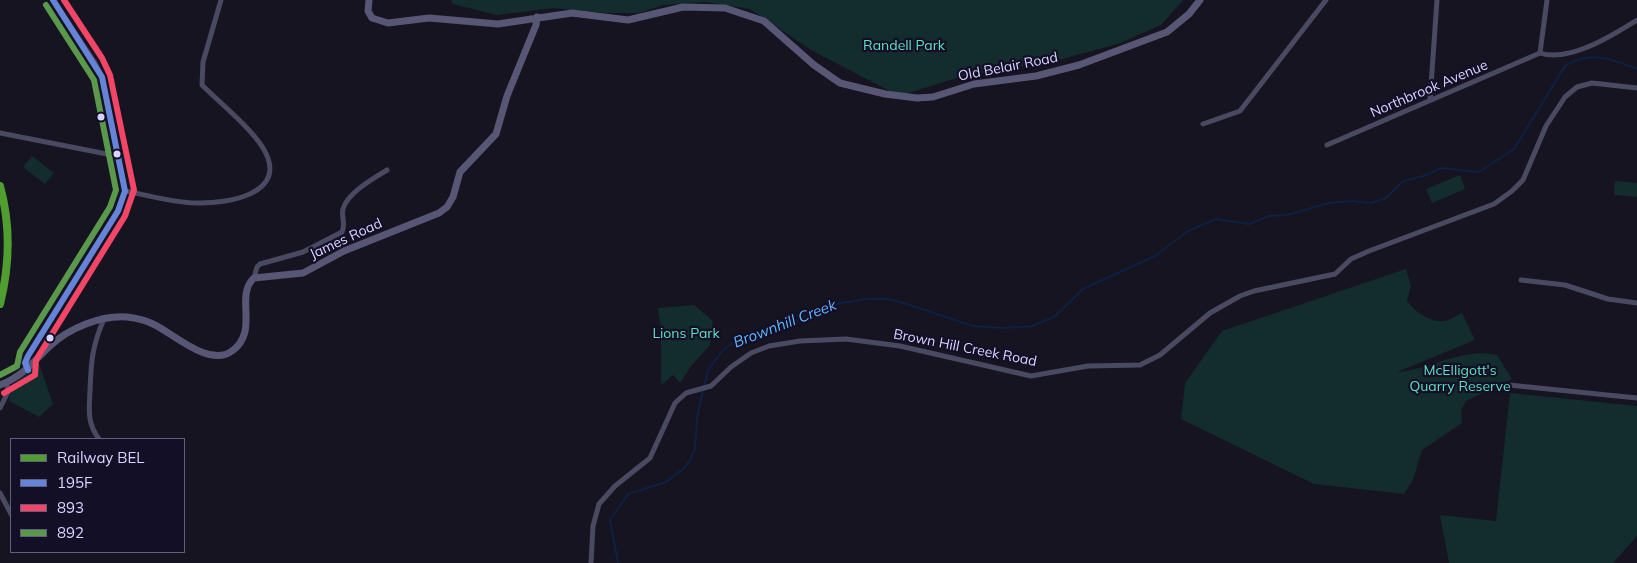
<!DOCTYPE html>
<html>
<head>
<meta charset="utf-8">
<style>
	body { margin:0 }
	#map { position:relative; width:1637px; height:563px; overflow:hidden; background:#161421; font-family:Mulish,sans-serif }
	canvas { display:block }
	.legend { position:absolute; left:10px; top:438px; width:175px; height:115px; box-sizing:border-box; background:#130f26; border:1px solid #625e7d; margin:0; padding:6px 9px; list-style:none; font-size:15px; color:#d9d4ff }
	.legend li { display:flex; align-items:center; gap:10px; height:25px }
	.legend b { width:25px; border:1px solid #625e7d }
</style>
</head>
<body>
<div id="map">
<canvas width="1637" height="563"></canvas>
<ul class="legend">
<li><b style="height:6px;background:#509e2f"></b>Railway BEL</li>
<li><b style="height:6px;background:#6683da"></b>195F</li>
<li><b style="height:6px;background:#f34667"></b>893</li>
<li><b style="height:6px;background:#5a994c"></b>892</li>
</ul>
</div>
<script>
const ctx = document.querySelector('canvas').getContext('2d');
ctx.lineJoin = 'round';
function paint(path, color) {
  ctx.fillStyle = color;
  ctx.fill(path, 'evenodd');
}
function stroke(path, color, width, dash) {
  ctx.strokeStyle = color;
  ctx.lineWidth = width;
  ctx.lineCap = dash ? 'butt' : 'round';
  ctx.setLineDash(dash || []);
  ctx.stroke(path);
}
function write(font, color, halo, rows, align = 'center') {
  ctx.font = font + ' Mulish,sans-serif';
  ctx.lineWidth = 4.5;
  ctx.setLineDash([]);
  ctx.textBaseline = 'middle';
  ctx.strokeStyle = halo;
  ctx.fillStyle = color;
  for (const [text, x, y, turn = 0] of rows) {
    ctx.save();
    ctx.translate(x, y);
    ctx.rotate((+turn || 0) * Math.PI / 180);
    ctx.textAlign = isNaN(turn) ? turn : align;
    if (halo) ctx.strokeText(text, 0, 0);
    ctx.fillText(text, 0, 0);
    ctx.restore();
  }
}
paint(new Path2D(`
	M451,0H1183L1161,25L1118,44L1062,59L957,78L899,96L811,50L750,9L705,2L663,5L639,13H605L553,8L497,15L453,4Z
	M32,156L54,173L45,184L23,167Z
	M1460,175L1465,189L1432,203L1426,189Z
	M1615,181L1637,183V197L1614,195Z
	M1406,269L1411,286L1407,300C1413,311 1431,323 1444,321C1450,320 1456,316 1462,313L1475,340L1397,372C1430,370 1463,347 1497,355L1512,379L1466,401L1461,410L1462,423L1422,450L1413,480L1404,494L1314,484L1181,419L1185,383L1222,331Z
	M694,305L713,321L710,345L692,365L680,383L673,375L661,385V328L658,308Z
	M39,364L53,404L39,417L9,401L12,385Z
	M1510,393L1637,406V536L1613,563H1449L1440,515L1496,521Z`), '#132c2d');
stroke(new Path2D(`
	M618,563L610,520L628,494L666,482L683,469L691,459L695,448L697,417L708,370L723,350L738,339L793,323L829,305L867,299H888L907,304L973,326L1003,328L1032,326L1054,317L1083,289L1155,256L1188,231L1216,219L1249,224L1269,216L1287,215L1329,203L1352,201L1372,203L1387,197L1403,181L1424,176L1441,168L1479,172L1514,149L1565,66C1590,50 1611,59 1637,69`), '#0d2144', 2);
stroke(new Path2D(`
	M1540,53C1569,63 1613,35 1637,20
	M1540,53L1547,0
	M1430,100L1437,0
	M1203,124L1240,111L1326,0
	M0,133L117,156
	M1327,145L1540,53
	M125,191C148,195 173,203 196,203C227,204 291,194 263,148C251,128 219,102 202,85L203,62L221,0
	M254,278L257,267L260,264L303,252L342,232C346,223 341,217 343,209C347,193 374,178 387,170
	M1521,280L1565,285L1608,299L1637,303
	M28,370L25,363L28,356L118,211L125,191L102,77L95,63L53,0
	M1509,385L1637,398
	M0,408L8,392L7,383
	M99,439C87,423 89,410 90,391C91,362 92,346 104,319
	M0,493L11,514
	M591,563L593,526L599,504L615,486L650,458L675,403L686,393L711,386L731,367L751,353L769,346L800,341L846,339L900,346L1031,376L1088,366L1140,365L1160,355L1210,313L1240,296L1254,291L1335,274L1351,259L1369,251L1494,204L1512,191L1523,180L1546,126L1565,97L1577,87L1592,83L1637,88`), '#4a4962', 5);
stroke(new Path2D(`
	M369,0L368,11L372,18L388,23L429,18L498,24L572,13L628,20L683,7L725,8L764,21L814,65L840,83L885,94L917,98L933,97L974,84L1036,76L1079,65L1167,32L1189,14L1200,0
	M0,385C22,377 34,361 50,346C69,328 101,315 127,317C136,318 145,320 153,324C173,333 209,368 232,351C260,331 234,296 254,278L303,273L344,251L439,213L447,207L453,197L460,172L496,134L507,96L536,25L537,17`), '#575674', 7);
stroke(new Path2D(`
	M28,370L25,363L28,356L118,211L125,191L102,77L53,0`), '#6683da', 6);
stroke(new Path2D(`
	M4,393L35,375L36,360L125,216L134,190L110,75L102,58L64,0`), '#f34667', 6);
stroke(new Path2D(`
	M0,375L17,366L20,352L110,207L116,190L94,80L46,5`), '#5a994c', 6);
stroke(new Path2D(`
	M0,186C11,226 10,264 0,304`), '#509e2f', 8);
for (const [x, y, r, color] of [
	[101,117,4.5,"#d9d4ff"],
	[117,154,4.5,"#d9d4ff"],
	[50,338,4.5,"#d9d4ff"]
]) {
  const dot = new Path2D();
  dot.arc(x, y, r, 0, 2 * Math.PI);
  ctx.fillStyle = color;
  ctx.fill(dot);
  stroke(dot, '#130f26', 2);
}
write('14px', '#5fe0c0', '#130f26', [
	["Randell Park",904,46],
	["Lions Park",686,334],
	["McElligott's",1460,371],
	["Quarry Reserve",1460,387]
]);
write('14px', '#d9d4ff', '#130f26', [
	["Old Belair Road",1008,67,-11],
	["Northbrook Avenue",1429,89,-23],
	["James Road",346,239,-25],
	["Brown Hill Creek Road",965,348,11]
]);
write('italic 15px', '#62b6ff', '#130f26', [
	["Brownhill Creek",785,324,-21]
]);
</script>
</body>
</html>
